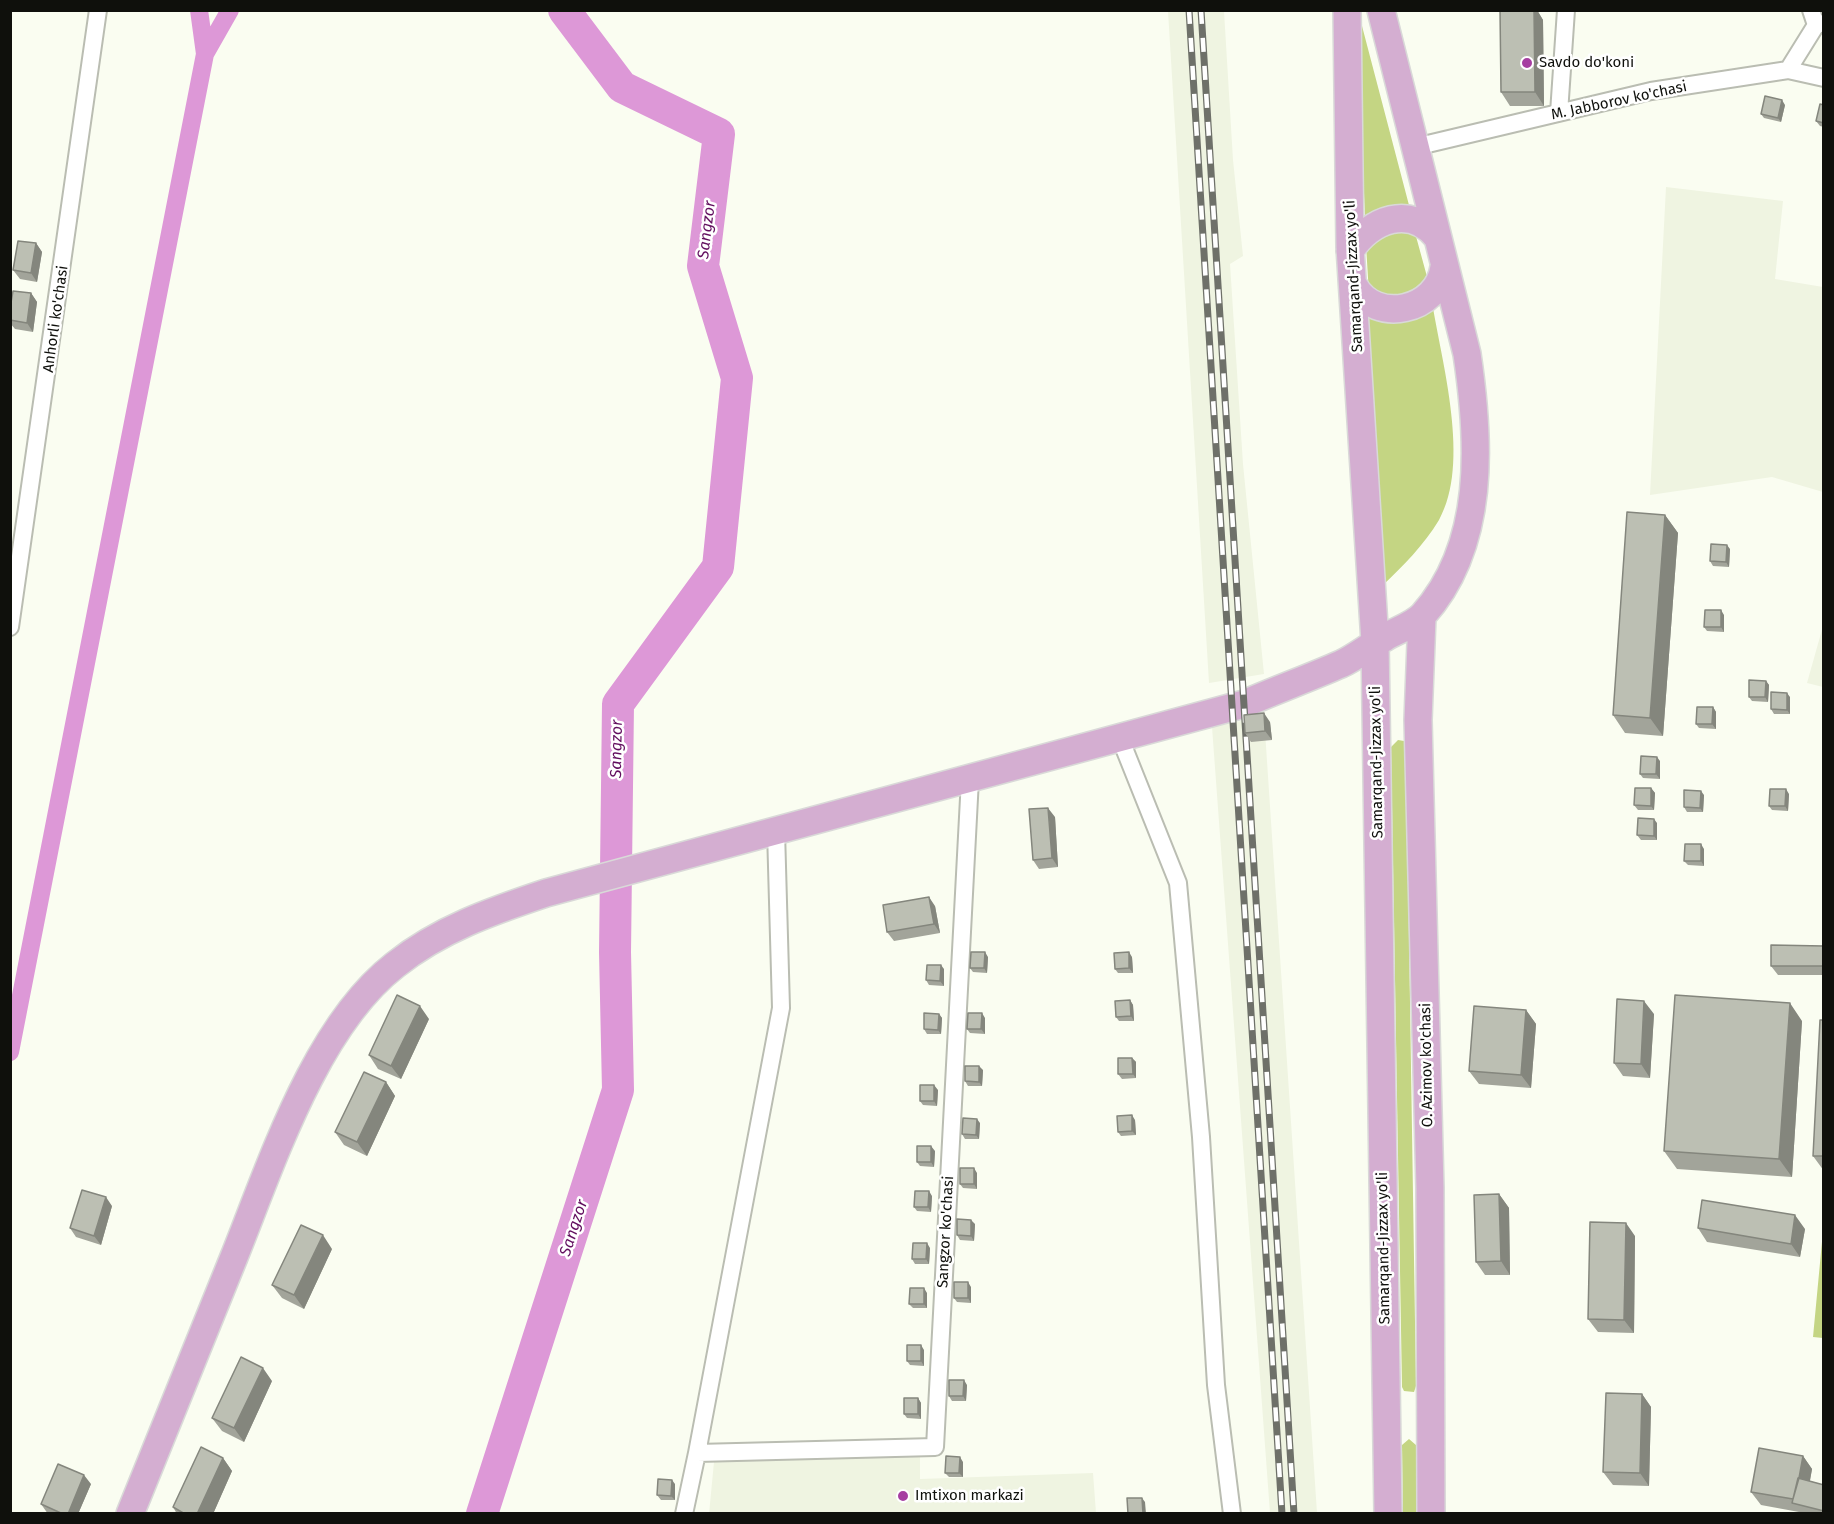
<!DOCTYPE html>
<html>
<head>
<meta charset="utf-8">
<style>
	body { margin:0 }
	#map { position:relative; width:1834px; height:1524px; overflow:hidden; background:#fafdf1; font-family:"Fira Sans",sans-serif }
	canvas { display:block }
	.frame { position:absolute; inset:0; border:12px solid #0f100c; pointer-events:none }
</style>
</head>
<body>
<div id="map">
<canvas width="1834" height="1524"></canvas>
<div class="frame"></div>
</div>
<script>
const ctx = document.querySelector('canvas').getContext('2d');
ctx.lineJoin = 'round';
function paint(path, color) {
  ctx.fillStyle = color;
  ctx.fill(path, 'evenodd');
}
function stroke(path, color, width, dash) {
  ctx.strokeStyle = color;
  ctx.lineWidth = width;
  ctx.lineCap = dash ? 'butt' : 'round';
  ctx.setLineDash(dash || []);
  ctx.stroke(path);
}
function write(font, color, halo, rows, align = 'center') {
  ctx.font = font + ' "Fira Sans",sans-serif';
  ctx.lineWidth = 5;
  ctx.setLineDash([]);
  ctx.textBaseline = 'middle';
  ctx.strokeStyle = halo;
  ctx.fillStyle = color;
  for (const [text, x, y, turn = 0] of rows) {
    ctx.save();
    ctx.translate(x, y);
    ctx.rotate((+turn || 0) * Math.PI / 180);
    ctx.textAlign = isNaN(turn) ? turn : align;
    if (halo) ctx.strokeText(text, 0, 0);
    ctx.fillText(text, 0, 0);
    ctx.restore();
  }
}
paint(new Path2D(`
	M1168,11H1224L1233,160L1243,256L1230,264L1243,464L1264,674L1209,683Z
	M1666,187L1783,201L1775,279L1823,287V492L1772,477L1650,495Z
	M1823,626L1824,687H1823L1807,683Z
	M1264,716L1317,1513H1270L1212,727Z
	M920,1453V1479L1093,1473L1096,1513L709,1514L714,1462Z`), '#eff4e1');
paint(new Path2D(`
	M1357,26H1362L1410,209L1365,217Z
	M1414,229L1429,284C1410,297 1390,296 1369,294L1366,245L1379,233Z
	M1432,302C1442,364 1471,463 1439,520C1424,545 1403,566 1382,586L1368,314Z
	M1398,740L1404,741L1406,747L1416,1386L1414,1392L1404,1391L1402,1387L1391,747Z
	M1823,1231L1824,1338H1823L1813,1337Z
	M1409,1439L1416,1445L1417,1513H1403L1402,1445Z`), '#c4d583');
stroke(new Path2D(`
	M199,10L205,54
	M10,1052L205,54L230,10`), '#dd98d7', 18);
stroke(new Path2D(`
	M482,1514L618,1090L615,952L618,704L718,567L737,378L703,266L719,134L622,87L564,10`), '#dd98d7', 32);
const street = new Path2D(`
	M1811,10L1816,25
	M1788,70L1816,25L1824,23
	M1559,113L1566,10
	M1415,147L1651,91L1788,70L1824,78
	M10,627L98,10
	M1120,738L1178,883L1201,1137L1216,1385L1232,1514
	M697,1453L781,1008L776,831
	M684,1514L697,1453L935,1447L970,779`);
const primary = new Path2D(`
	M1347,10L1350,247L1375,642L1388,1514
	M1350,251C1370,219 1411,204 1437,237
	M1354,286C1376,325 1438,311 1444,267
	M1422,617L1418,720L1430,1188L1431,1514
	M130,1514C165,1428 200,1342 234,1257C271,1165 315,1027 395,965C440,929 492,911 546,893L1244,704C1276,690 1309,678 1341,664C1356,657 1369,646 1384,638C1395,631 1414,625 1423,615C1486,545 1480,441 1467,354L1381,10`);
stroke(street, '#babdb2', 20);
stroke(primary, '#d9d9d8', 30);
stroke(street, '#fff', 16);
stroke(primary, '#d4aed1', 27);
const rail = new Path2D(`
	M1189,10L1282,1514
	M1201,10L1294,1514`);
stroke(rail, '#6e7069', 7);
stroke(rail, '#fff', 4.5, [14]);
paint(new Path2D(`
	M1500,10H1537L1543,20L1544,106H1510L1501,92Z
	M1785,105L1781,122L1764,118L1761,114Z
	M1824,105V127L1820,126L1816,121Z
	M36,243L42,252L37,282L20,279L13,270Z
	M31,293L37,302L33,332L15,329L10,323V308Z
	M1665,515L1678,533L1663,736L1625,733L1613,715Z
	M1730,549L1729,567L1713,566L1710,561Z
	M1724,615V632L1707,631L1704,627Z
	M1766,681L1769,685L1768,702L1752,701L1749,697Z
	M1790,697V714H1774L1771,709Z
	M1713,707L1716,712V729L1699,728L1696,724Z
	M1270,722L1272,740L1251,742L1245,733Z
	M1660,761V779L1643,778L1640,774Z
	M1651,788L1655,793L1654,810H1638L1634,805Z
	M1789,794L1788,811L1772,810L1769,806Z
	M1704,795L1703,812H1687L1684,807Z
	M1055,817L1058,867L1039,869L1033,860Z
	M1657,823V840H1641L1637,835Z
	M1704,849V866L1688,865L1684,861Z
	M935,906L940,933L894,941L887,932Z
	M1824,946V975H1778L1771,966Z
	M988,957L987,973L973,972L970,968Z
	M1132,957L1133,973H1118L1115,969Z
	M944,969V986L929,985L926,980Z
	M1130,1000L1133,1005L1134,1021H1119L1116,1017Z
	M1526,1010L1536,1024L1531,1088L1479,1084L1469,1071Z
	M939,1014L942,1018L941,1034H927L924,1029Z
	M1654,1014L1650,1078L1623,1076L1614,1063Z
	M985,1018V1034L970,1033L967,1029Z
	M429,1019L401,1079L378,1069L369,1055Z
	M1824,1020V1171L1813,1156Z
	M1802,1021L1792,1177L1677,1169L1664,1151Z
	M1132,1058L1136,1062V1078L1122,1079L1118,1074Z
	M983,1070L982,1086H968L965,1081Z
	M386,1082L395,1096L367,1156L344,1145L335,1132Z
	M938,1090L937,1106L923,1105L920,1101Z
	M1135,1120L1136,1135L1121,1136L1118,1132Z
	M980,1123L979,1139H965L962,1134Z
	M935,1151L934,1167L920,1166L917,1162Z
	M977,1173V1189L963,1188L960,1184Z
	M1499,1194L1509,1208L1510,1275H1485L1476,1262Z
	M932,1196L931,1212L917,1211L914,1207Z
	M112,1206L101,1245L76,1237L70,1228Z
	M975,1224L974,1241L960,1240L957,1235Z
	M1698,1228L1805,1229L1800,1257L1707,1242Z
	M1635,1236L1634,1333L1598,1332L1588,1319Z
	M930,1248L929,1264H915L912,1259Z
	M332,1249L304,1309L282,1298L272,1285Z
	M971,1287V1303L957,1302L954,1298Z
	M927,1293V1308H913L909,1304Z
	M924,1350V1366L910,1365L907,1361Z
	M272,1381L244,1442L222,1431L212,1418Z
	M967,1385L966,1401H952L949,1396Z
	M1642,1394L1651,1407L1649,1486L1613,1485L1603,1472Z
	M918,1398L921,1403V1419L907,1418L904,1414Z
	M1803,1456L1812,1469L1810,1481L1824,1485V1514H1799V1512L1761,1505L1751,1492Z
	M223,1458L232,1471L213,1514H177L173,1507Z
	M963,1462V1477H949L945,1473Z
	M91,1484L78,1514H48L41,1504Z
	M675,1484V1500H661L657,1495Z`), '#a2a49a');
paint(new Path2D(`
	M1534,10H1537L1543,20L1544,106L1535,92Z
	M1782,100L1785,105L1781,122L1778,118Z
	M36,243L42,252L37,282L31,273Z
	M31,293L37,302L33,332L27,323Z
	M1665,515L1678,533L1663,736L1650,718Z
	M1727,545L1730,549L1729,567L1726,562Z
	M1721,610L1724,615V632L1721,627Z
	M1766,681L1769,685L1768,702L1765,697Z
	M1787,693L1790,697V714L1787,710Z
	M1713,707L1716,712V729L1712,724Z
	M1264,713L1270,722L1272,740L1265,731Z
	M1657,757L1660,761V779L1656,774Z
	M1651,788L1655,793L1654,810L1651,806Z
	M1786,789L1789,794L1788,811L1785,806Z
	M1701,791L1704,795L1703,812L1700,808Z
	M1048,808L1055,817L1058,867L1052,858Z
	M1654,819L1657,823V840L1654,836Z
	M1701,844L1704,849V866L1701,861Z
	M929,897L935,906L940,933L934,924Z
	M985,952L988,957L987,973L984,968Z
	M1129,952L1132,957L1133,973L1129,968Z
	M941,965L944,969V986L940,981Z
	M1130,1000L1133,1005L1134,1021L1131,1016Z
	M1644,1001L1654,1014L1650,1078L1641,1064Z
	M1790,1003L1802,1021L1792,1177L1779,1159Z
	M420,1006L429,1019L401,1079L391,1066Z
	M1526,1010L1536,1024L1531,1088L1521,1075Z
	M982,1013L985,1018V1034L981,1029Z
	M939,1014L942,1018L941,1034L938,1030Z
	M1132,1058L1136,1062V1078L1133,1074Z
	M979,1066L983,1070L982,1086L979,1082Z
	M386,1082L395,1096L367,1156L357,1142Z
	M934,1085L938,1090L937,1106L934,1101Z
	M1132,1115L1135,1120L1136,1135L1132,1131Z
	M977,1119L980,1123L979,1139L976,1135Z
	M931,1146L935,1151L934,1167L931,1162Z
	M974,1168L977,1173V1189L974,1184Z
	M929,1191L932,1196L931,1212L928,1207Z
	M1499,1194L1509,1208L1510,1275L1501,1261Z
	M106,1197L112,1206L101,1245L94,1236Z
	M1795,1215L1805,1229L1800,1257L1791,1244Z
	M971,1220L975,1224L974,1241L971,1236Z
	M1626,1223L1635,1236L1634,1333L1624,1320Z
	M323,1235L332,1249L304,1309L294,1295Z
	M927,1243L930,1248L929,1264L926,1259Z
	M968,1282L971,1287V1303L968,1298Z
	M924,1288L927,1293V1308L924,1304Z
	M921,1345L924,1350V1366L921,1361Z
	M263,1368L272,1381L244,1442L234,1428Z
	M964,1380L967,1385L966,1401L963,1396Z
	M1642,1394L1651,1407L1649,1486L1640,1473Z
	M918,1398L921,1403V1419L918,1414Z
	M1803,1456L1812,1469L1805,1506L1795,1500Z
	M960,1457L963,1462V1477L959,1473Z
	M223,1458L232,1471L213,1514H197Z
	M84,1475L91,1484L78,1514H68Z
	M672,1480L675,1484V1500L671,1496Z
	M1142,1498L1145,1502L1146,1514H1143Z`), '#84867d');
const building = new Path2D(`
	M1500,10H1534L1535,92H1501Z
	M1765,96L1782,100L1778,118L1761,114Z
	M1820,104L1824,105V123L1816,121Z
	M18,241L36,243L31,273L13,270Z
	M13,291L31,293L27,323L10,320V308Z
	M1627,512L1665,515L1650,718L1613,715Z
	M1711,544L1727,545L1726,562L1710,561Z
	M1705,610H1721V627H1704Z
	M1749,680L1766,681L1765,697H1749Z
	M1771,692L1787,693V710L1771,709Z
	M1697,707H1713L1712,724H1696Z
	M1264,713L1265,731L1245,733L1244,715Z
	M1641,756L1657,757L1656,774H1640Z
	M1635,788H1651V806L1634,805Z
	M1770,789H1786L1785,806H1769Z
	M1684,790L1701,791L1700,808L1684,807Z
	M1048,808L1052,858L1033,860L1029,809Z
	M1638,818L1654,819V836L1637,835Z
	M1685,844H1701V861H1684Z
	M929,897L934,924L887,932L883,905Z
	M1771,945L1824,946V966H1771Z
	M971,952H985L984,968H970Z
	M1129,952V968L1115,969L1114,953Z
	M927,965H941L940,981L926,980Z
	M397,995L420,1006L391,1066L369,1055Z
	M1675,995L1790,1003L1779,1159L1664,1151Z
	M1617,999L1644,1001L1641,1064L1614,1063Z
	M1130,1000L1131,1016L1116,1017L1115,1001Z
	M1474,1006L1526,1010L1521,1075L1469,1071Z
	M924,1013L939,1014L938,1030L924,1029Z
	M968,1013H982L981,1029H967Z
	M1820,1020H1824V1156H1813Z
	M1118,1058H1132L1133,1074H1118Z
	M965,1066H979V1082L965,1081Z
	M364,1072L386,1082L357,1142L335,1132Z
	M920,1085H934V1101H920Z
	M1132,1115V1131L1118,1132L1117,1116Z
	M963,1118L977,1119L976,1135L962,1134Z
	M917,1146H931V1162H917Z
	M960,1168H974V1184H960Z
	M82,1190L106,1197L94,1236L70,1228Z
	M915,1191H929L928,1207H914Z
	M1499,1194L1501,1261L1476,1262L1474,1195Z
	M1702,1200L1795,1215L1791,1244L1698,1228Z
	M957,1219L971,1220V1236L957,1235Z
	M1590,1222L1626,1223L1624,1320L1588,1319Z
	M301,1225L323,1235L294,1295L272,1285Z
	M913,1243H927L926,1259H912Z
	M954,1282H968V1298H954Z
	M910,1288H924V1304H909Z
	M907,1345H921V1361H907Z
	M241,1357L263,1368L234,1428L212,1418Z
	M949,1380H964L963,1396H949Z
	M1606,1393L1642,1394L1640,1473L1603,1472Z
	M904,1398H918V1414H904Z
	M201,1447L223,1458L197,1514H185L173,1507Z
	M1759,1448L1803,1456L1799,1478L1793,1499L1751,1492Z
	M946,1456L960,1457L959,1473H945Z
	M58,1464L84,1475L68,1514H63L41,1504Z
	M1798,1478L1824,1485V1511L1792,1503Z
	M658,1479L672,1480L671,1496L657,1495Z
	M1127,1498H1142L1143,1514H1128Z`);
paint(building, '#bcbfb3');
stroke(building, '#84867d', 1.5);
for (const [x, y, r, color] of [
	[1527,63,6,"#a63ea1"],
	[903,1496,6,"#a63ea1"]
]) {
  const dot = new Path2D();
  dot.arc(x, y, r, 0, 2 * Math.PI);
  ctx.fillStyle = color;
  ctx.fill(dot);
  stroke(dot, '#fff', 2);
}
write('15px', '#0f100c', '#fff', [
	["Savdo do'koni",1539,63],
	["Imtixon markazi",915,1496]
], 'left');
write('15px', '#0f100c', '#fff', [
	["M. Jabborov ko'chasi",1619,101,-12],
	["Samarqand-Jizzax yo'li",1354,276,-93],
	["Anhorli ko'chasi",56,319,-82],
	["Samarqand-Jizzax yo'li",1377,762,-91],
	["O. Azimov ko'chasi",1427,1065,-91],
	["Sangzor ko'chasi",946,1232,-87],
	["Samarqand-Jizzax yo'li",1384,1248,-91]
]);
write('italic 16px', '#620f5f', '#fff', [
	["Sangzor",707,230,-83],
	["Sangzor",617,749,-89],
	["Sangzor",574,1228,-72]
]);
</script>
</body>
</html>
